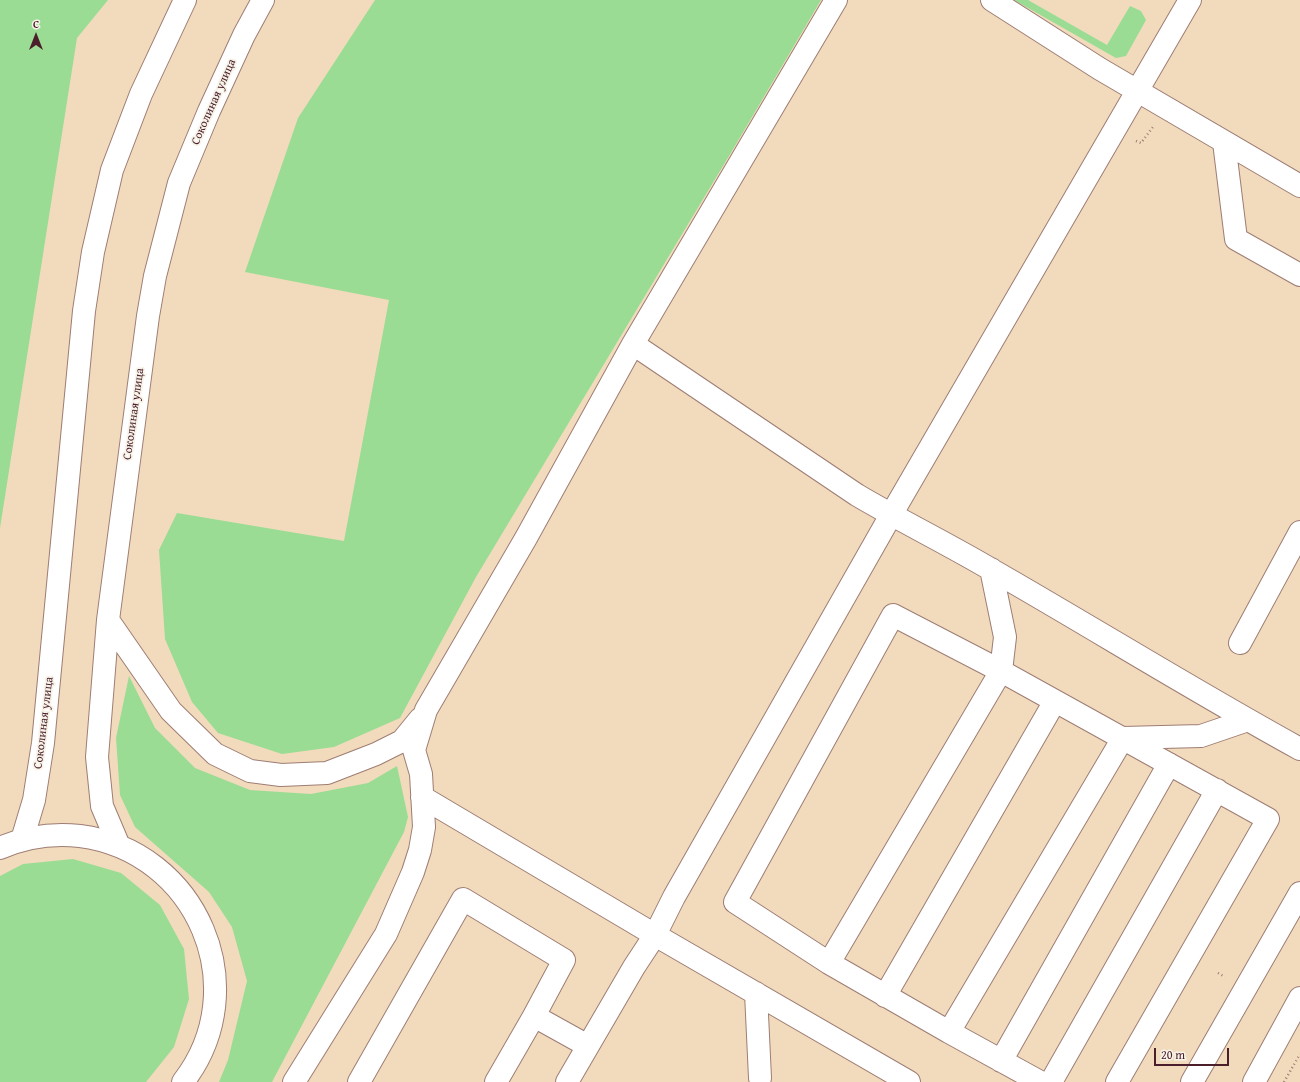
<!DOCTYPE html>
<html>
<head>
<meta charset="utf-8">
<style>
	body { margin:0 }
	#map { position:relative; width:1300px; height:1082px; overflow:hidden; background:#f1dbbc; font-family:"Gentium Book Plus",serif }
	canvas { display:block }
	.north { position:absolute; left:16px; top:16px; width:40px; height:40px; -webkit-text-stroke:3px #f7f3e8; paint-order:stroke; rotate:0deg; font-size:11px; font-weight:700; line-height:16px; text-align:center; color:#4a1f2b }
	.north::after { content:''; display:block; margin:auto; width:14px; height:18px; background:#4a1f2b; clip-path:polygon(50% 0,100% 100%,50% 72%,0 100%) }
	.scale { position:absolute; left:1154px; top:1048px; width:75px; height:18px; box-sizing:border-box; border:2px solid #4a1f2b; border-top:0; padding-left:5px; font-size:12px; line-height:14px; white-space:nowrap; color:#4a1f2b; -webkit-text-stroke:3px #f7f3e8; paint-order:stroke }
</style>
</head>
<body>
<div id="map">
<canvas width="1300" height="1082"></canvas>
<div class="north">С</div>
<div class="scale">20 m</div>
</div>
<script>
const ctx = document.querySelector('canvas').getContext('2d');
ctx.lineJoin = 'round';
function paint(path, color) {
  ctx.fillStyle = color;
  ctx.fill(path, 'evenodd');
}
function stroke(path, color, width, dash) {
  ctx.strokeStyle = color;
  ctx.lineWidth = width;
  ctx.lineCap = dash ? 'butt' : 'round';
  ctx.setLineDash(dash || []);
  ctx.stroke(path);
}
function write(font, color, halo, rows, align = 'center') {
  ctx.font = font + ' "Gentium Book Plus",serif';
  ctx.lineWidth = 3.5;
  ctx.setLineDash([]);
  ctx.textBaseline = 'middle';
  ctx.strokeStyle = halo;
  ctx.fillStyle = color;
  for (const [text, x, y, turn = 0] of rows) {
    ctx.save();
    ctx.translate(x, y);
    ctx.rotate((+turn || 0) * Math.PI / 180);
    ctx.textAlign = isNaN(turn) ? turn : align;
    if (halo) ctx.strokeText(text, 0, 0);
    ctx.fillText(text, 0, 0);
    ctx.restore();
  }
}
paint(new Path2D(`
	M0,0H108L77,38L0,528Z
	M375,0H821L729,156L476,577L400,718L334,747L282,754L218,733L192,702L165,639L159,550L177,513L344,541L389,300L245,272L298,118Z
	M1014,0H1028L1107,45L1130,6L1141,11L1146,20L1126,56L1116,58Z
	M129,676L155,728L195,768L250,790L311,794L368,783L397,766L408,817L404,832L272,1082H219L228,1060L247,981L232,927L209,892L135,827L120,795L116,738Z
	M73,859L121,873L160,905L184,949L189,999L174,1047L146,1082H0V876L23,864Z`), '#9adc93');
const minor = new Path2D(`
	M992,0L1100,69L1300,186
	M1224,142L1236,239L1300,275
	M633,344L857,495C901,521 948,544 992,570C1095,629 1196,692 1300,749
	M991,569L1005,637L1001,671L829,963L949,1032L1123,738L1201,736L1248,720
	M108,620L171,711L215,754L250,771L281,775L327,773L376,754L402,741L420,719
	M1240,643L1300,532
	M422,797L655,935L909,1082
	M22,840L34,800L43,743L84,311L93,252L112,170L141,94L185,0
	M119,846L102,806L97,757L108,620L148,316L155,276L179,183L209,111L244,35L263,0
	M0,848C25,837 53,833 80,836C197,851 256,988 183,1082
	M829,963L735,902L893,615L1001,671L1268,819L1117,1082
	M756,993L760,1078
	M885,996L1055,701
	M949,1032L1040,1082
	M1001,1061L1169,764
	M294,1082L386,934L413,872L420,850L424,827L421,774L414,750L426,710L526,538L633,344L836,0
	M359,1082L463,899L564,960L534,1016
	M496,1082L534,1016L588,1046
	M567,1082L634,967L655,935L674,897L891,515L1190,0
	M1051,1082L1217,790
	M1192,1082L1300,893
	M1254,1082L1300,998`);
stroke(minor, '#9e7d74', 24);
stroke(new Path2D(`
	M1136,141L1141,143L1153,127
	M1218,973L1225,977
	M1284,1082L1300,1054`), '#9e7d74', 2.5, [1, 3]);
stroke(minor, '#fff', 22);
write('12px', '#4a1f2b', '#f7f3e8', [
	["Соколиная улица",214,102,-66],
	["Соколиная улица",134,414,-82],
	["Соколиная улица",44,723,-83]
]);
</script>
</body>
</html>
